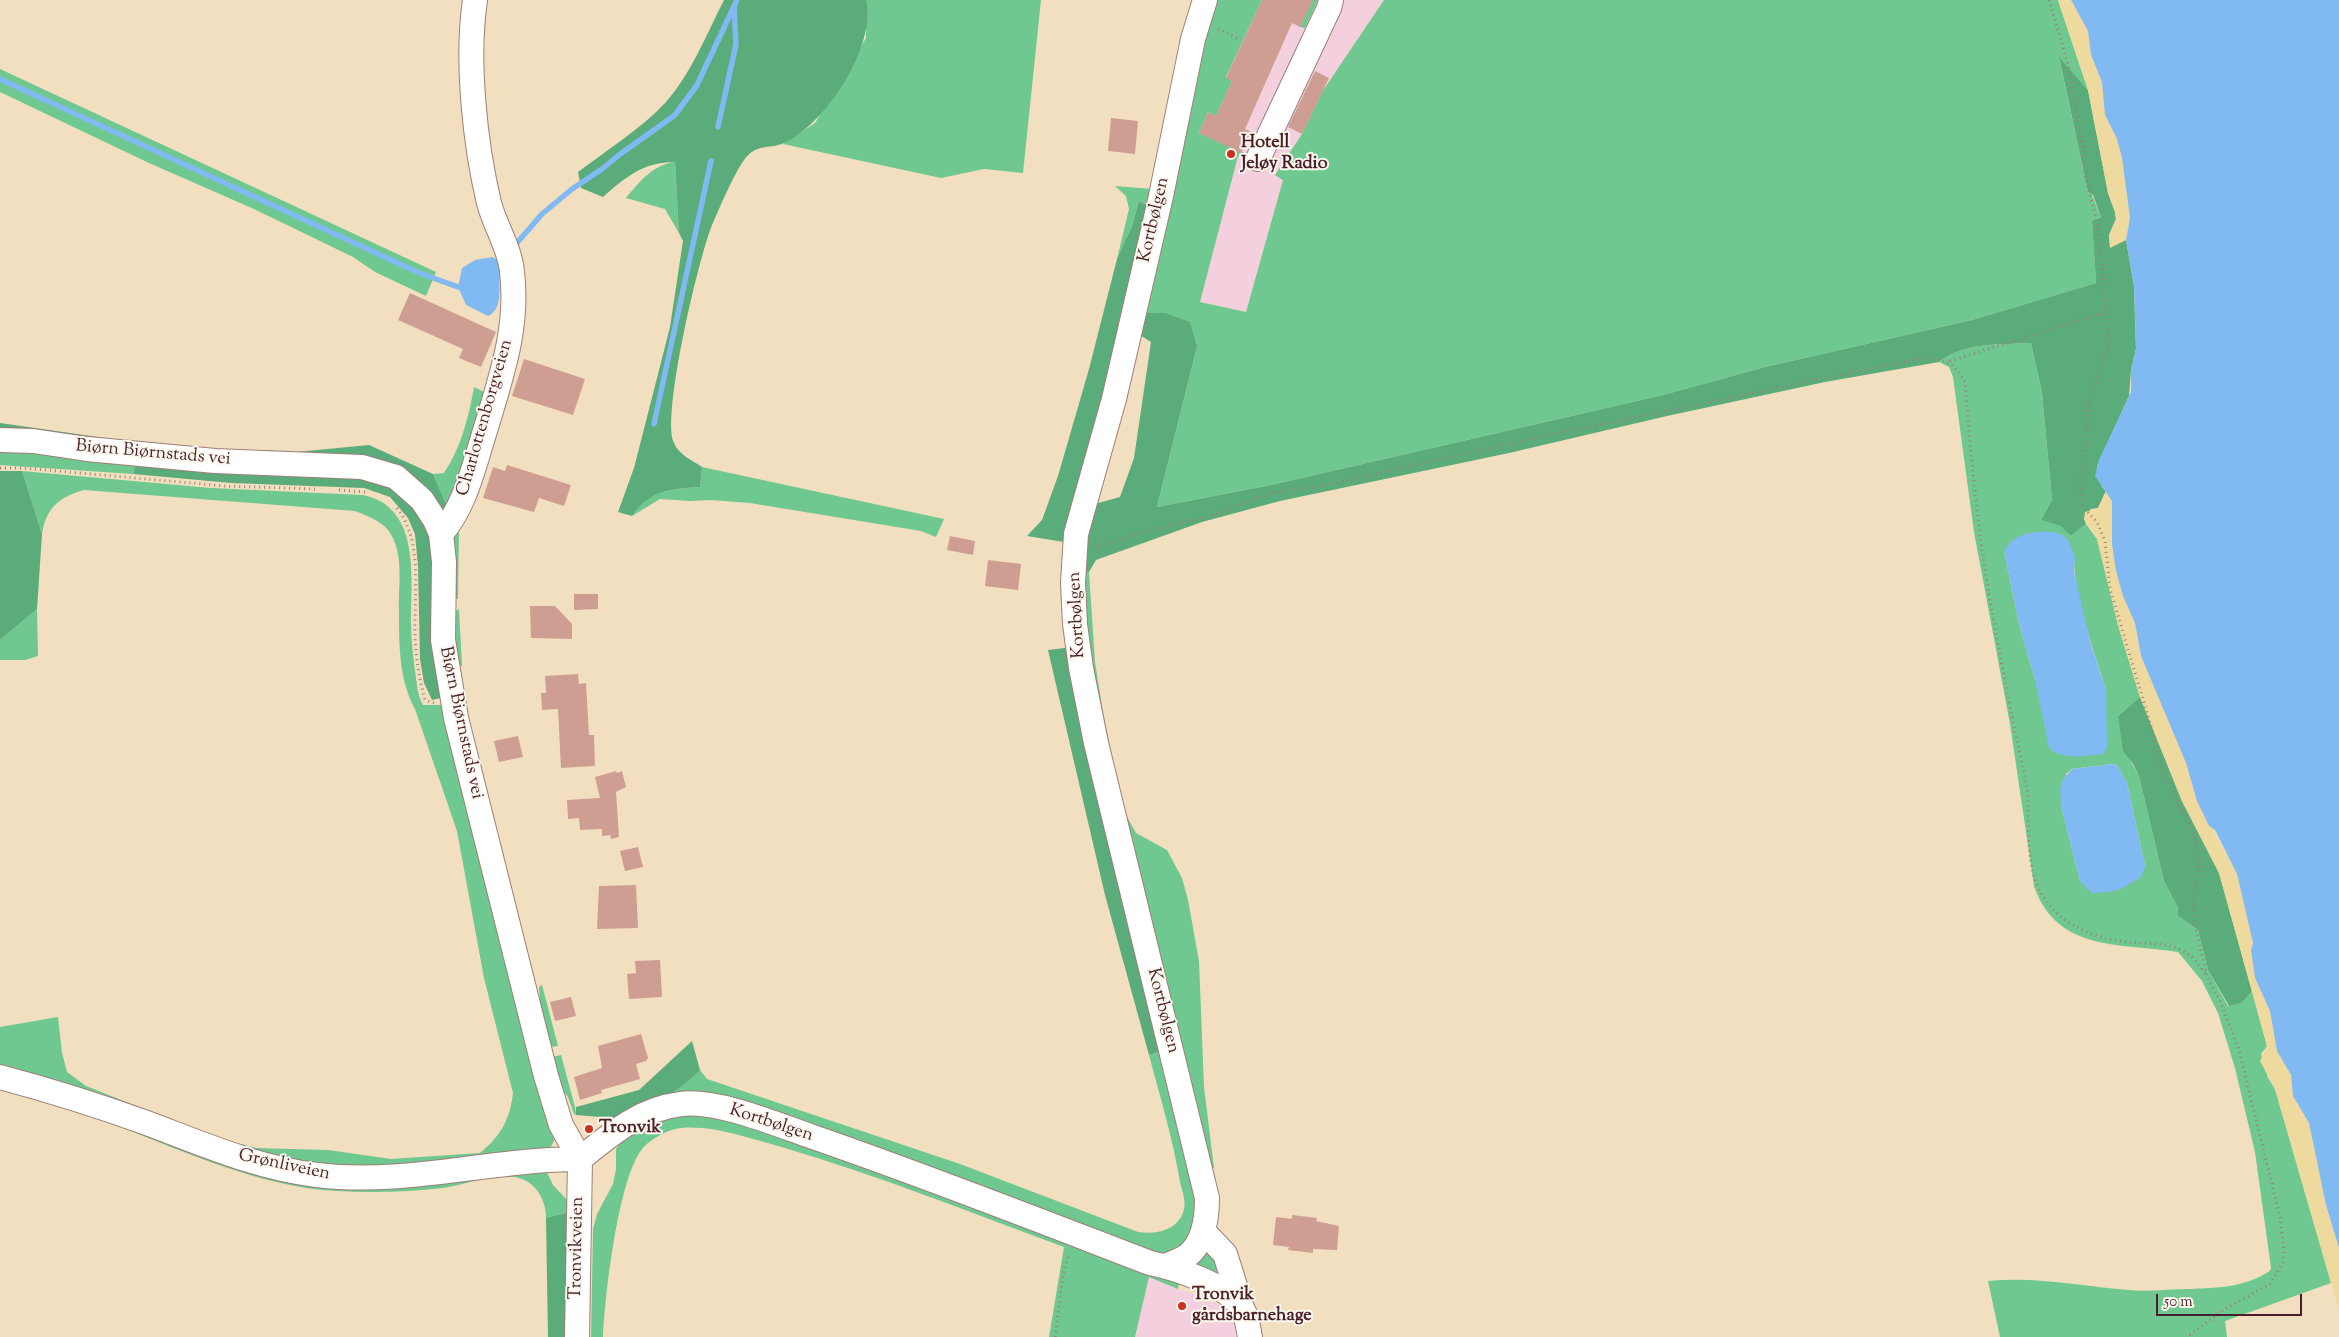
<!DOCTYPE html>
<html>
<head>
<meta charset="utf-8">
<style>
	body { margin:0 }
	#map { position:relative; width:2339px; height:1337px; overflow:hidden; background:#f2dfc0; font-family:"Sorts Mill Goudy",serif }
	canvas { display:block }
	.scale { position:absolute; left:2156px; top:1294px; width:146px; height:22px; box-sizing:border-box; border:2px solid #4a1f2b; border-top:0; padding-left:6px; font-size:15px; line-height:18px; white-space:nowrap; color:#4a1f2b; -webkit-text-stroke:4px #fbf7ec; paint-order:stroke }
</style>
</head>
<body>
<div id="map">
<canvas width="2339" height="1337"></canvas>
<div class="scale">50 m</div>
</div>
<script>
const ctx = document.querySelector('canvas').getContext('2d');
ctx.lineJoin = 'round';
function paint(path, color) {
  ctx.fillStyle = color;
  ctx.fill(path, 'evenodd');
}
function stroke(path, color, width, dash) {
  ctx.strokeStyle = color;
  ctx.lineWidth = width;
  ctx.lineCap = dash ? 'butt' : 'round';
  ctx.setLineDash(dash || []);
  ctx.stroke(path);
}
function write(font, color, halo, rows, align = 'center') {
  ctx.font = font + ' "Sorts Mill Goudy",serif';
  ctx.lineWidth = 4;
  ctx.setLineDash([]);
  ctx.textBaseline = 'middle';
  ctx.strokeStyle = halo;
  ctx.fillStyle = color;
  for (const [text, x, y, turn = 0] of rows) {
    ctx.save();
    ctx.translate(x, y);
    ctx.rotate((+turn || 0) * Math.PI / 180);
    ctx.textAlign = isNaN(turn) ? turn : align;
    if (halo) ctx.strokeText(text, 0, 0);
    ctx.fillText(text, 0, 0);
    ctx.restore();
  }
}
paint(new Path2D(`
	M1209,0H1384L1322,92L1302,134L1275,174L1283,180L1246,312L1200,302L1148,275Z
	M1149,1277L1236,1311L1246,1337H1135Z`), '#f4cfdd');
paint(new Path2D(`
	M866,0H1041L1023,173L984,169L941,178L783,144L815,123L866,38Z
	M1209,0H1262L1226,77L1232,81L1216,116L1208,112L1199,133L1247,154L1254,161L1253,165L1238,156L1200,302L1246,312L1283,180L1275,175L1302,134L1322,92L1384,0H2058L2088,90L2059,58L2088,192L2092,195L2101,217L2092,221L2096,283L1972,320L1765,367L1663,395L1271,485L1157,507L1197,347L1138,313Z
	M1312,0H1318L1305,28L1300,27Z
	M0,69L436,272L426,296L375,272L353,257L254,209L149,163L0,92Z
	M675,162L679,233L665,209L626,198C639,182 654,164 675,162Z
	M1115,186L1153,189L1154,208L1139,201L1132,226L1117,259L1129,209L1126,196Z
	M2031,343L2042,393L2052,500L2041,520L2061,525L2071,536L2086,524L2097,539L2118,625L2140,697L2118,716L2127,755L2139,776L2164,881L2178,908V916L2198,930L2208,970L2228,1006L2242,1003L2252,991L2267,1046L2261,1054L2268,1078L2275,1089L2331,1283L2225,1321L2227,1337H2000L1988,1281C2035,1276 2082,1286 2129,1290C2149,1292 2170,1289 2190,1289C2219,1288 2245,1287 2270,1271L2271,1268L2255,1152L2235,1068L2218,1013L2202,981L2178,952C2123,943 2057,953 2034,886L2010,724L1974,532L1953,377L1949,367L1939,362C1964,342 2000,345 2031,343ZM2004,551L2074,557C2074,599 2094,650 2106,690L2035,680L2019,624ZM2113,764L2117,765L2127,783L2145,866L2080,881L2061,806L2066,774L2072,769Z
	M474,387L490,395L464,484L447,506L433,474L444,473C461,448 469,416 474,387Z
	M0,446L136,460L133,474L0,465Z
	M481,466L459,530L458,599L454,598L449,541Z
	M702,467L944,519L936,537L921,531L750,503L710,500L690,501L660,499L632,516C651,490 669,489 700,487Z
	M22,471L211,488L363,495C421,507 411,578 411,622C411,638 413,655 415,671C417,683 417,695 423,705H448L555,1131V1139L546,1156L460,1165L292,1167L0,1068V1027L58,1017L62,1053L67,1072L86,1086L220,1139L257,1148L328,1150L391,1159L480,1153C501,1136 510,1119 513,1093L484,978L457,831L415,709C399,680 399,645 399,612C398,586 405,552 388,530C380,520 365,515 355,511L84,490C59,497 46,508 42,534Z
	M1079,570L1089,572L1095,662L1103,712L1116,777L1126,815L1136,833L1167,850L1182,878L1188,900L1199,961L1204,1087L1214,1168H1207L1102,743Z
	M37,609L38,656L25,660H0V640Z
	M459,609L462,666H451L448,616Z
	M542,985L558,1046L550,1047L541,1016L539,987Z
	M1164,1050L1202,1191L1187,1246L1163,1258L1017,1204L662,1102L700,1070L707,1079L960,1164L1138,1232C1157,1235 1179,1230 1184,1209C1186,1201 1182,1190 1180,1182C1173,1139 1160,1097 1149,1055Z
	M561,1055L575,1107L576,1115L574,1114L568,1097L562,1090L552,1057Z
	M0,1083L263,1172L543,1164L553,1185L568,1201L569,1212L546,1218C546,1202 538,1185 522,1179C500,1171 465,1185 443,1188C409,1192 372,1193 337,1191C260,1188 170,1146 99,1118C67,1106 33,1099 0,1090Z
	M667,1111L751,1123L1179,1283L1178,1289L1149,1277L1135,1337H1049L1064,1247C969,1212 875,1174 778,1146C748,1138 713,1125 681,1128C669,1129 650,1139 642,1149C618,1180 605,1295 603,1337H591L593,1229L597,1214L613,1184L616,1169V1149L624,1137Z
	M1208,1247L1221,1269L1214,1275L1195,1270V1254Z`), '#6ec88f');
paint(new Path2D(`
	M724,0H866C877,46 825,125 784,143C768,150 755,142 742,163C730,182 721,205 712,225C699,257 661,416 674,443C679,455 692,460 702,467L700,487C669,489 651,490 632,516L618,512L634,468L670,327L683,241L679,233L675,162C643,162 626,177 603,197L581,188L578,172C603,153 631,135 654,114C687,85 704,39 724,0Z
	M2059,57L2088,90L2108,193L2115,212L2116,219L2109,235L2110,247L2126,240L2134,286L2136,349L2131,370L2129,396L2097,466L2102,487L2106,491L2098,508L2091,509L2084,519L2086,524L2071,536L2061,526L2041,520L2052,500L2042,393L2031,343C2000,345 1964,342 1939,362L1825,382L1667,416L1509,453L1280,501L1202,522L1096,560L1089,572L1079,570L1095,504L1120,497L1134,458L1151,342L1135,332L1138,313H1165L1190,322L1197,347L1157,507L1271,485L1663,395L1765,367L1972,320L2096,283L2092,221L2101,217L2093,195L2088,192Z
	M1139,201L1154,208L1070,543L1027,536L1042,520L1058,476L1089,369L1117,259L1132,226Z
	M0,423L119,440L118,446L0,432Z
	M369,445L433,474L447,506L444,519L407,477L260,457V450L296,452Z
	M136,460L324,469L397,486L429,526L445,697L432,700L424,683L420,659L418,566L415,534L408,518L390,497L364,488L231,483L133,474Z
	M0,471H22L42,534L37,609L0,640Z
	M1073,647L1164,1050L1149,1055L1105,895L1048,650Z
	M2140,697L2182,801L2219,873L2252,991L2242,1003L2229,1006L2208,970L2198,930L2178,916V908L2164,881L2139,776L2133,764L2123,751L2118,716Z
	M692,1041L700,1070C668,1100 646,1112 602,1121L600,1117L576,1115V1107L639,1090Z
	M569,1212L568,1337H548L546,1218Z`), '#5aac7a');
paint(new Path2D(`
	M2058,0H2071L2088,31L2091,55L2102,82L2105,115L2117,139L2122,158L2130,218L2126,240L2110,248L2109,235L2116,219L2115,212L2108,193L2088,90Z
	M2106,491L2112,501V544L2116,571L2123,596L2135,623L2141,656L2186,763L2197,801L2237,874L2253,943L2251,950L2255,978L2270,1011L2277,1051L2289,1070L2297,1104L2309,1123L2326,1205L2339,1248V1310L2275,1089L2260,1061L2267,1046L2219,873L2182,801L2140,697L2118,625L2097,539L2084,519L2085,512L2098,508Z`), '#eeda9e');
paint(new Path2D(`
	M2071,0H2339V1248L2326,1205L2309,1123L2293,1096L2291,1075L2277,1051L2270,1011L2255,978L2251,950L2253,943L2237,874L2215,830L2209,826L2197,801L2186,763L2141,656L2135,623L2123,596L2116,571L2112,544V501L2095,476L2099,460L2131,392V370L2136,349L2134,286L2126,240L2130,218L2122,158L2117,139L2105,115L2102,82L2091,55L2088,31Z
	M493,257L502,263C495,278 507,308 488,316L466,305L458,287L462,268L475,260Z
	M2051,532L2061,534L2068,540L2075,557L2074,571L2090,641L2106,690L2107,746L2104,754C2087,755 2062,761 2049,748L2035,680L2019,624L2004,551C2015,533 2032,531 2051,532Z
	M2113,764L2117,765L2127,783L2145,866L2141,877L2123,888L2110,892L2091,893L2080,881L2061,806L2060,789L2063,779L2072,769Z`), '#81baf2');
stroke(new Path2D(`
	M0,79L417,272L458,287
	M718,127L736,44L734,8
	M516,244L542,214L572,189L602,169L619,155L675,115L697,85L737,0
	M654,424L711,161`), '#81baf2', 5.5);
paint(new Path2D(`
	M1262,0H1313L1300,27L1292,23L1245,129L1251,132L1241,153L1199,133L1208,112L1216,116L1232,81L1226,78Z
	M1315,71L1329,78L1302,134L1288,127Z
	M1111,118L1138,121L1135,154L1108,151Z
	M410,293L496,332L481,367L459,358L463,349L398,320Z
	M524,359L585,379L573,415L512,396Z
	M507,465L571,485L564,506L539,498L534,512L483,498L493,467L505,471Z
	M950,536L975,541L973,555L947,550Z
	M988,560L1021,564L1018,590L985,586Z
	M574,594H598V609L574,610Z
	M530,606H555L572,624V639L531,638Z
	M578,674L579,684L586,683L589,735H594L595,766L561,768L558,709L542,710L541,693H546L545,676Z
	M518,736L523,757L499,762L494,741Z
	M616,771L617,773L622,771L626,787L616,792L619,837L611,839L610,835L602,836V829L580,830L579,818L568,819L567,800L600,798L595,777Z
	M638,847L643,867L625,871L620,851Z
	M636,885L638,928L597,929L599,886Z
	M660,960L662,997L629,999L627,974L636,973L635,961Z
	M571,997L576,1016L555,1021L550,1002Z
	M641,1034L648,1058L646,1061L636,1064L640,1079L601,1090L602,1093L580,1100L574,1077L602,1068L598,1046Z
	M1292,1215L1317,1218L1316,1221L1339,1226L1337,1250L1313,1249V1253L1288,1250L1289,1247L1273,1245L1276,1217L1292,1219Z`), '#cf9e93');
const minor = new Path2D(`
	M1258,159L1329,8L1331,0
	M0,440L33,441L87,449L215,461L362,467L396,477L422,500L435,520L441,534L444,562L443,640L456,718L546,1076L561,1125L580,1159
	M441,534C465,506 473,469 484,434C500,380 519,329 512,272C510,248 495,226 489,203C475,144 466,61 475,0
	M0,1077C49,1090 97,1105 144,1122C201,1143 256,1168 317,1175C405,1186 491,1159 580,1159
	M580,1159C611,1134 640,1109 681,1104C717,1099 778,1125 813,1137C926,1176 1038,1220 1150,1263C1175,1268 1227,1285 1241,1307C1247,1314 1248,1328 1250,1337
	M1203,1231L1225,1254L1242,1308
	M1165,1266C1172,1263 1181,1260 1187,1256C1204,1243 1207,1217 1207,1198L1096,743L1081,668L1075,624L1073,583L1076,534L1114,399L1161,196L1193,39L1205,0
	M577,1337L580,1159`);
stroke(minor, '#9e7f76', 26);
stroke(new Path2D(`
	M2049,0L2069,67L2083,148L2085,175L2097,222L2106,304L2108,347L2088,405L2086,455L2080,478L2082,506L2097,522L2105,541L2110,589L2151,726L2157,758L2195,838L2200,867L2193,898L2195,925L2207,977L2221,1003L2239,1050L2280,1217L2284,1249L2283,1262L2270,1284L2225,1309L2187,1337
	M1218,29L1240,40
	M1950,361L2106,312
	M0,468H23L225,486L315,489
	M339,490L365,492
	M397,508C423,541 414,591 415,631C415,654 419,677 425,700L434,703
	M1096,547L1154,529L1211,516L1269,493L1327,485L1516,442L1927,357C1947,361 1956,364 1965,382C1971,459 1978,535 1992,611C1999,649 2006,688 2014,726C2018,747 2024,768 2027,789C2031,825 2023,868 2045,899C2061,923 2091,937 2119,941C2157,947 2184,936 2207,977
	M1055,1337L1063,1274L1069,1254`), '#9e7f76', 3, [1, 4]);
stroke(minor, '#fff', 24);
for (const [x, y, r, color] of [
	[1231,154,5,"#c8321e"],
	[589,1129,5,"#c8321e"],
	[1182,1306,5,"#c8321e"]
]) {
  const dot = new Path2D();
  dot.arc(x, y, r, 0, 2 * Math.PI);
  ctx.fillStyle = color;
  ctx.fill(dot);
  stroke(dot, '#fbf7ec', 2);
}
write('bold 18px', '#4a1f2b', '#fbf7ec', [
	["Hotell",1241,144],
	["Jeløy Radio",1241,165],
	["Tronvik",599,1129],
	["Tronvik",1192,1296],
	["gårdsbarnehage",1192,1317]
], 'left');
write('18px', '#4a1f2b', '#fbf7ec', [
	["Kortbølgen",1155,220,-77],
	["Charlottenborgveien",486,418,-74],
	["Biørn Biørnstads vei",153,454,5],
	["Kortbølgen",1078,615,-93],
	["Biørn Biørnstads vei",460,723,78],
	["Kortbølgen",1162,1011,76],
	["Kortbølgen",771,1124,18],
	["Grønliveien",284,1166,12],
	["Tronvikveien",578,1248,-89]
]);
</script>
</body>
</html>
